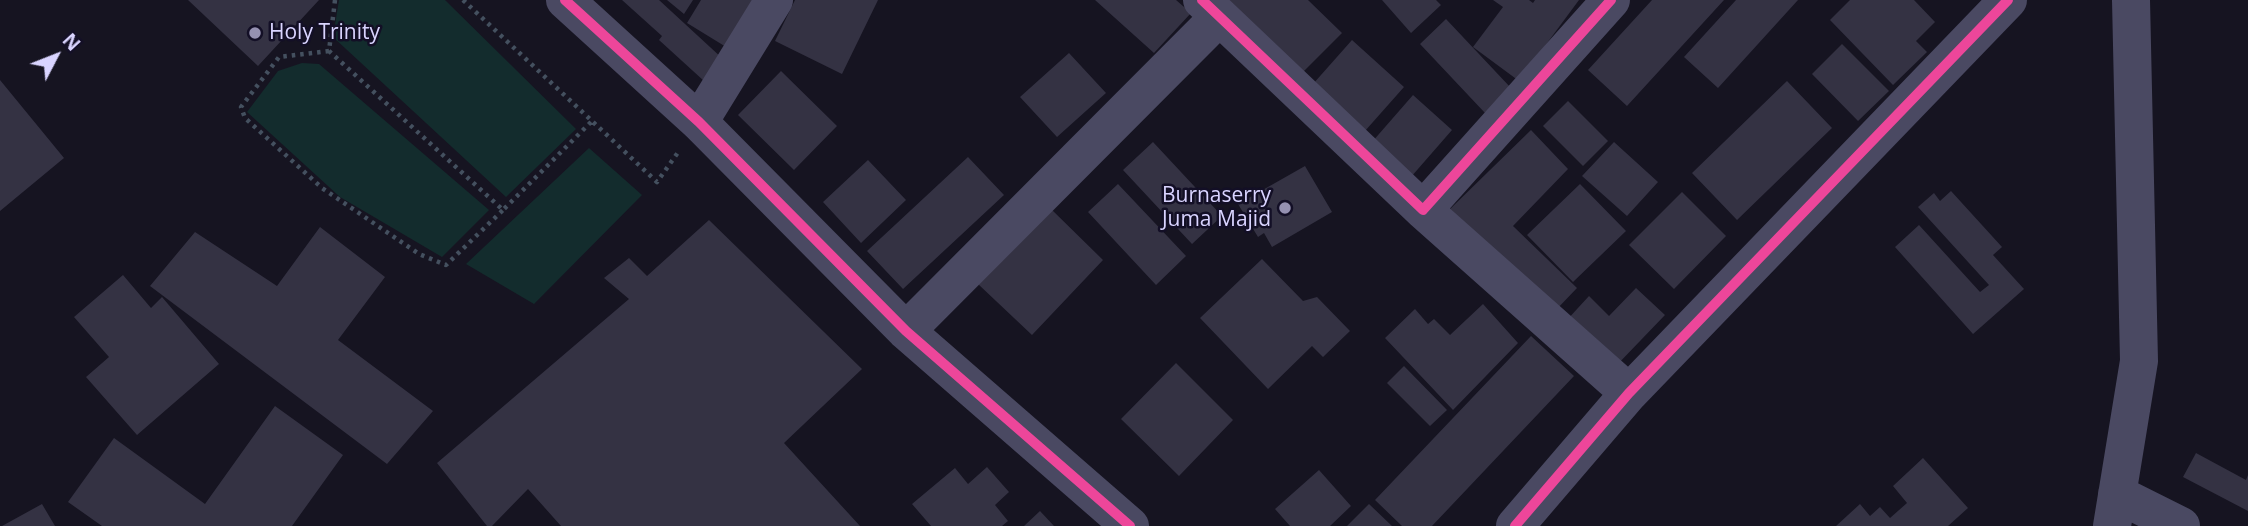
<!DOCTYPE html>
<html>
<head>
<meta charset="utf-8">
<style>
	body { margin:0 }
	#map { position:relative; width:2248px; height:526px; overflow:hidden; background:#161421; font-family:"Open Sans",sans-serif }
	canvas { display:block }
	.north { position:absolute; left:21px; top:21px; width:70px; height:70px; -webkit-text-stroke:5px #130f26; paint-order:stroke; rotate:48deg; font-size:19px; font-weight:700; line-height:28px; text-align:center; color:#d9d4ff }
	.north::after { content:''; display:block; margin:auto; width:24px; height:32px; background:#d9d4ff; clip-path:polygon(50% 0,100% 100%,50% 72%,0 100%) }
</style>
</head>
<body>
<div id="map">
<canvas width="2248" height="526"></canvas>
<div class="north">N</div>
</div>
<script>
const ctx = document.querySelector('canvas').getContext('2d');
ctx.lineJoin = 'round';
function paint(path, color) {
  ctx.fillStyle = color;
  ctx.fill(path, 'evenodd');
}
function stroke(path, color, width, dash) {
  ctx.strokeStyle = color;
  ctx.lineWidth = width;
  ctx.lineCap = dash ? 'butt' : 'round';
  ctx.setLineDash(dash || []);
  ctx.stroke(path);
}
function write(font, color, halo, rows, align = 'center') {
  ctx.font = font + ' "Open Sans",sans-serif';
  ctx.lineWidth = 5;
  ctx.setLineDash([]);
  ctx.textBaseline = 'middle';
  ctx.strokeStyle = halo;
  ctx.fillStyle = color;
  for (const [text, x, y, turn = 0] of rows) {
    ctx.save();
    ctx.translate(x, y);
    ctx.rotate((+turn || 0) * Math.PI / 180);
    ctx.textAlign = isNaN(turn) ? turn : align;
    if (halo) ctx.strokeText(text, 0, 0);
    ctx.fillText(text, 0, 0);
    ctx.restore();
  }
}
paint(new Path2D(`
	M339,0H445L576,129L506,197L333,37Z
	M302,63L319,64L489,210L442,257L340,197L247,112L278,71Z
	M589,148L642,195L534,304L466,264Z`), '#132c2d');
paint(new Path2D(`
	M188,0H319L258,66Z
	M622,0H659L723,59L704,81L659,40L662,36Z
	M667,0H693L684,14Z
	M701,0H761L731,50L687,23Z
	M795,0H878L842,74L775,41Z
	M1095,0H1176L1191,13L1154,53Z
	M1220,0H1308L1342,33L1298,77Z
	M1382,0H1436L1441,5L1411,33Z
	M1493,0H1529L1533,3L1535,0H1579L1519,81L1473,47L1503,7Z
	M1652,0H1724L1627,106L1588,70Z
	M1736,0H1798L1718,88L1684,57Z
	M1850,0H1914L1935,22L1916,41L1927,52L1893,85L1830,20Z
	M1446,19L1511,88L1485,113L1420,44Z
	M1352,40L1404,87L1365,131L1313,84Z
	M1842,44L1889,91L1858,121L1812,74Z
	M1069,53L1106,93L1057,137L1020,97Z
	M781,71L837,126L794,170L738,115Z
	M0,80L64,158L0,211Z
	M1787,81L1832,128L1737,220L1692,173Z
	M1413,95L1452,130L1411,177L1372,142Z
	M1568,101L1608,141L1583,166L1543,126Z
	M1531,130L1568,169L1513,226L1577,288L1555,311L1448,211Z
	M1153,142L1222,216L1192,244L1123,170Z
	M1614,142L1658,182L1627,216L1582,176Z
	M968,157L1004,195L903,289L867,251Z
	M868,160L906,200L861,243L823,202Z
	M1305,166L1332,212L1272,247L1264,233L1258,237L1238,204Z
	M1118,184L1186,256L1156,285L1088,212Z
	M1580,184L1626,231L1573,282L1527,235Z
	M1951,191L2002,247L1993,255L2024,289L1973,334L1895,247L1919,225L1980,292L1989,285L1918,207L1934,193L1940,201Z
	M1682,192L1726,236L1674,289L1629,245Z
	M1050,208L1103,260L1032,335L978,284Z
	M709,220L862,369L784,443L860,526H561L528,489L492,526H487L437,463L629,299L604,278L629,258L647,276Z
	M320,227L385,277L338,340L433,411L387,464L150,286L195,232L277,286Z
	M1262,259L1303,301L1317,297L1350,331L1323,357L1312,346L1268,389L1200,318Z
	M123,275L151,308L162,297L219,364L137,435L86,377L109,357L74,317Z
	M1636,288L1665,315L1615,367L1566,321L1589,296L1609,316Z
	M1483,304L1518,343L1453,410L1385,338L1415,309L1428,324L1434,319L1450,335Z
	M1531,336L1574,376L1432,526H1402L1375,500Z
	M1176,363L1233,420L1179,476L1121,419Z
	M1404,366L1447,410L1430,426L1387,383Z
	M275,406L343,455L292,526H102L68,502L114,438L205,504Z
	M2196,453L2246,480L2248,475V511L2183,477Z
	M1923,458L1968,508L1948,526H1836L1860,504L1870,516L1880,507L1890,518L1907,503L1893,486Z
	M987,467L1009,492L995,505L1008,521L1002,526H931L912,504L955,468L968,484Z
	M1319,470L1351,506L1330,526H1290L1275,509Z
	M42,504L55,526H2Z
	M1369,504L1392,526H1347Z
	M1040,511L1054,526H1024Z`), '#343243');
stroke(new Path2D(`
	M335,0L329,51L503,210L592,121
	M463,0L657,182L679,151
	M329,51L279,57L241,107L245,118L322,188L419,254L446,265L503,210`), '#44505f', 4.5, [3.5, 5]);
stroke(new Path2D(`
	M565,0L699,122L906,331L1130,526
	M1202,0L1423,210L1611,0
	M699,122L774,0
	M1423,210L1629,393
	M906,331L1219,17
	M2117,494L2181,526
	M1515,526L1629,393L2008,0
	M2112,526L2139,361L2131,0`), '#4a4962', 38);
stroke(new Path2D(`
	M565,0L699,122L906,331L1130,526
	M1202,0L1423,210L1611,0
	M1515,526L1629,393L2008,0`), '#ed469a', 10);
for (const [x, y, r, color] of [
	[255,33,7,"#9591b1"],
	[1285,208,7,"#9591b1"]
]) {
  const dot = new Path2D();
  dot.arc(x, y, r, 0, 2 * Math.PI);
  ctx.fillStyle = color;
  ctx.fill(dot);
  stroke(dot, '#130f26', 2.5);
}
write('21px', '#d9d4ff', '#130f26', [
	["Holy Trinity",269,33],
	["Burnaserry",1271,196,"right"],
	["Juma Majid",1271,220,"right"]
], 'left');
</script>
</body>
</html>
